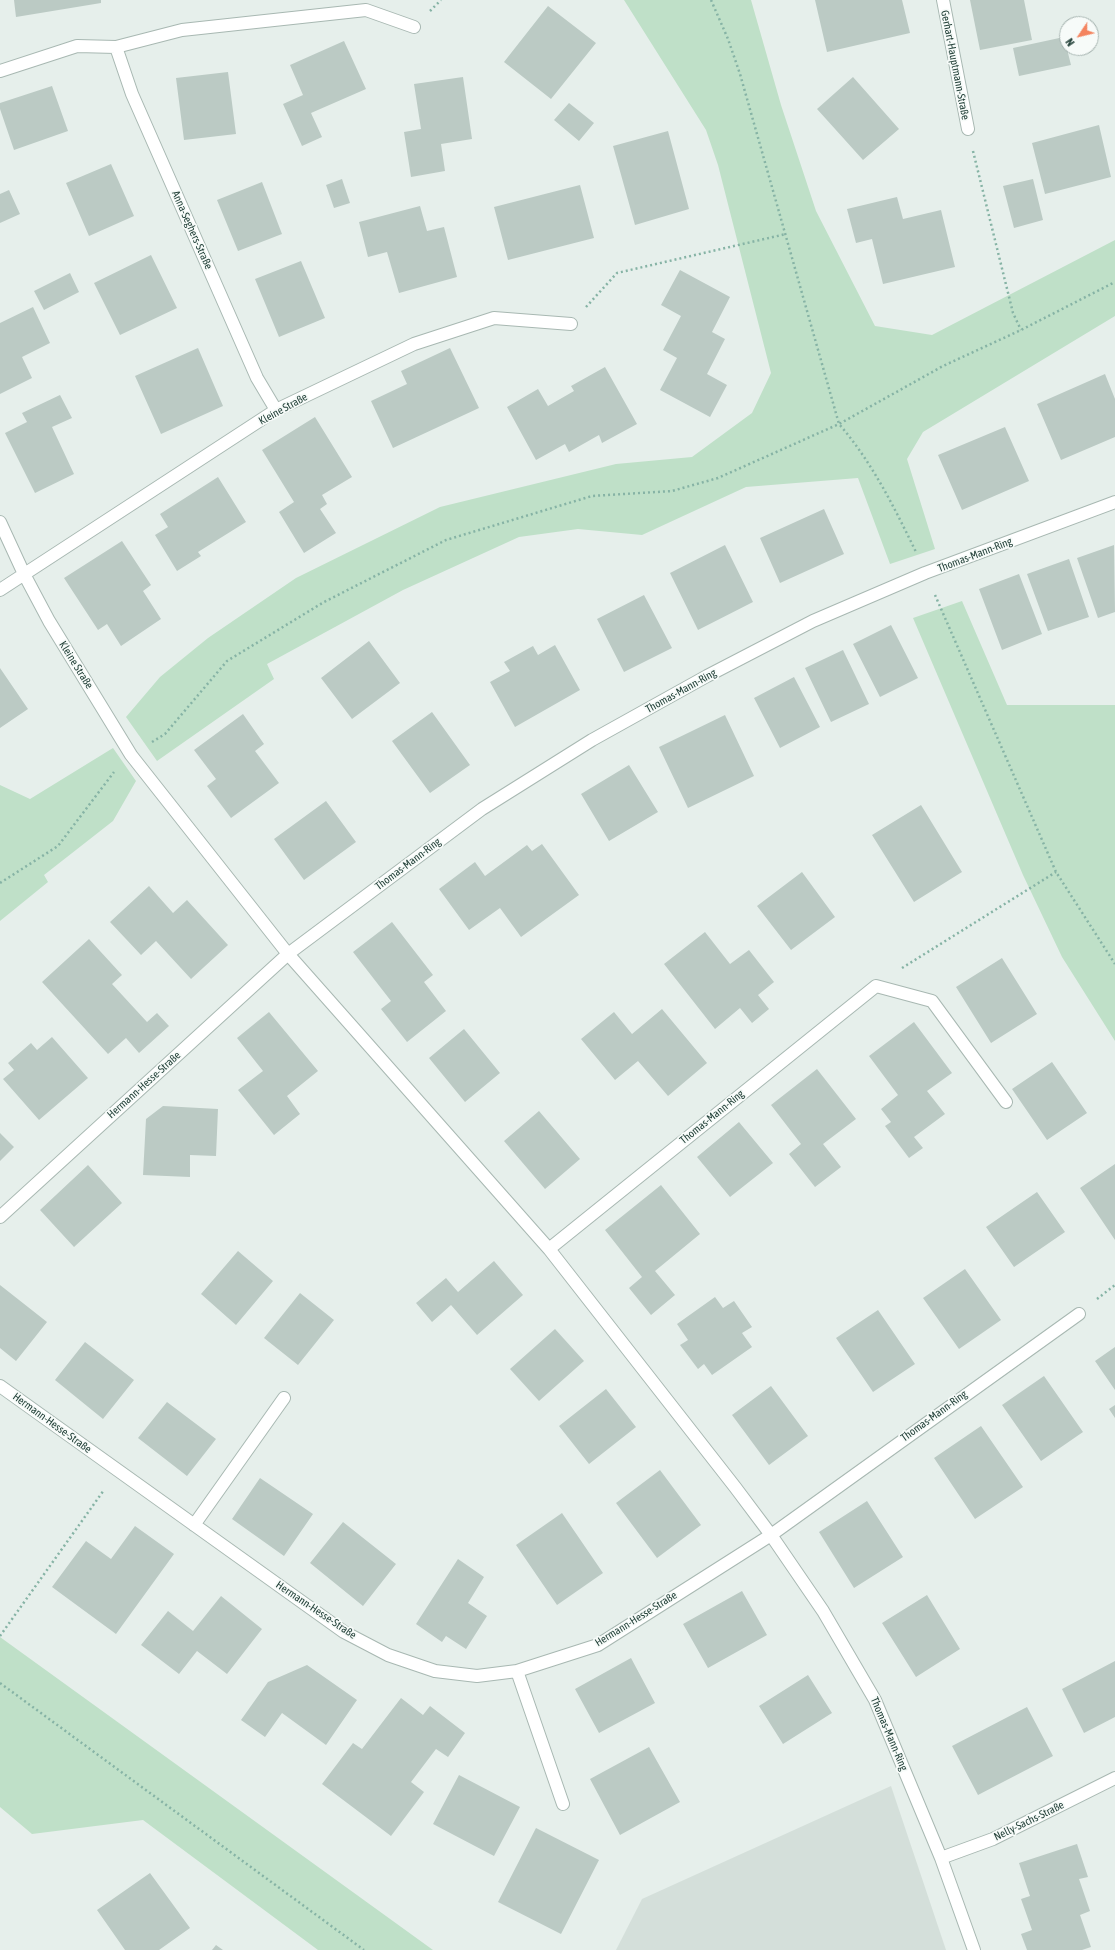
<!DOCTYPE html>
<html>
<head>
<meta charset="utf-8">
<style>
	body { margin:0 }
	#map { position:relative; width:1115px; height:1950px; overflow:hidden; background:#e6efeb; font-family:"Asap Condensed",sans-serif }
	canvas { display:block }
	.north { position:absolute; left:1059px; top:16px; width:40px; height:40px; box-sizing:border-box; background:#f7fbf9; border:1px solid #a3b1ad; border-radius:50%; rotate:235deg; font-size:11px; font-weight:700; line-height:16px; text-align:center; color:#24423a }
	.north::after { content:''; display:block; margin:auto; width:14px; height:18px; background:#f4845f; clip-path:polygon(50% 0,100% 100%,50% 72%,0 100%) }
</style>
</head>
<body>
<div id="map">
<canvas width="1115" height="1950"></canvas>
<div class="north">N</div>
</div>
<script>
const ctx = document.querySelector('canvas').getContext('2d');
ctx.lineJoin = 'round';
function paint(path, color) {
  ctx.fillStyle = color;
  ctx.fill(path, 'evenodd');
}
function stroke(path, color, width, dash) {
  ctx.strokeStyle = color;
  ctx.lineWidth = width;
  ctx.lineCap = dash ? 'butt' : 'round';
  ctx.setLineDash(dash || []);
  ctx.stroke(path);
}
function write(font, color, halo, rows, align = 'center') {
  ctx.font = font + ' "Asap Condensed",sans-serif';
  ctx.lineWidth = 3.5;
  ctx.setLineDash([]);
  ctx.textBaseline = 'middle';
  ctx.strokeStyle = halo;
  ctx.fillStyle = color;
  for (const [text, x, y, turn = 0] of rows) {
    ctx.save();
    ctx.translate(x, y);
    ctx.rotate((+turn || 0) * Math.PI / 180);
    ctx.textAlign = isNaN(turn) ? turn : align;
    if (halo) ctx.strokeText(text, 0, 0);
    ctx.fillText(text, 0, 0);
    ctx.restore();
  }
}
paint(new Path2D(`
	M891,1786L946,1950H616L642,1899Z`), '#d4dfda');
paint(new Path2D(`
	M624,0H751L781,105L816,211L875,326L932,335L1115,240V316L923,432L907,459L935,549L890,564L858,478L746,487L642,535L578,529L519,537L403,590L267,664L274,679L157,761L126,717L160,677L208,638L296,578L440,507L616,464L692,457L752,413L771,373L718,165L706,130Z
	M962,601L1007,705H1115V1041L1062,957L1023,875L913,618Z
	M113,748L136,781L113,821L44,875L48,882L0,921V785L30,799Z
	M0,1637L433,1950H318L143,1820L32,1834L0,1807Z`), '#bfe0c8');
paint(new Path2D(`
	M14,0H101V3L16,17Z
	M815,0H902L910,33L827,52Z
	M970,0H1024L1032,40L980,50Z
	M548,6L596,43L551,99L504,62Z
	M1064,37L1071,65L1019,76L1013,48Z
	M344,41L366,89L311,113L322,137L302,146L283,104L303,95L290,65Z
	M228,72L236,134L184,140L176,78Z
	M463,77L472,139L441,144L445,171L411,177L404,132L421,129L414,84Z
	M853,77L899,129L863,160L817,109Z
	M52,86L68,131L14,150L0,109V103Z
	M569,103L594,123L579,141L554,120Z
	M1099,125L1111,177L1045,194L1032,143Z
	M668,131L689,209L635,225L613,146Z
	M111,164L134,216L89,236L66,183Z
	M342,179L350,203L334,208L326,185Z
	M1033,179L1043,220L1014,228L1003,186Z
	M262,182L282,234L238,251L217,200Z
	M580,185L594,238L508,260L494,207Z
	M9,190L20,214L0,223V194Z
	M897,197L903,219L941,210L955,267L883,284L872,239L856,243L847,209Z
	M420,206L427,231L444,227L457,277L399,293L387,252L368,257L359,222Z
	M151,255L177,308L120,335L94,283Z
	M301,261L325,318L279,337L255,279Z
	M680,270L730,297L712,332L725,339L707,374L727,385L710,417L660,390L677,358L663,350L681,316L661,305Z
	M70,273L79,292L44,310L34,291Z
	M33,307L50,343L22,357L32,378L0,394V323Z
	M198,348L223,406L161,434L135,376Z
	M450,348L479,408L393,448L371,401L407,384L401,371Z
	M605,367L637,424L602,443L599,435L569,452L565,444L536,460L507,407L538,389L548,406L574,391L571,386Z
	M1105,374L1115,399V437L1061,460L1037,404Z
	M60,395L72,418L52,427L74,474L35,493L5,433L27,422L22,413Z
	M315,417L352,477L322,495L327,504L320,509L336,533L304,553L279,512L294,502L262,450Z
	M1005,427L1029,481L962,510L938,455Z
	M218,477L246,522L198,552L201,556L177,571L155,535L168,527L160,514Z
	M824,509L844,554L780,583L760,538Z
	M122,541L151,585L143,591L161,619L121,646L107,624L98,630L64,578Z
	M725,545L753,602L698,630L670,573Z
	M1114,545L1115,612L1098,618L1077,558Z
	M1069,559L1089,617L1048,631L1027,574Z
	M1019,574L1042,634L1002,650L979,589Z
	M644,595L672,648L624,672L597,619Z
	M891,625L918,678L880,697L853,644Z
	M369,641L400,683L352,719L321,678Z
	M555,645L580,690L515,727L490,682L510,671L504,662L533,646L538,655Z
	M843,650L869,704L831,722L805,668Z
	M0,668L28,709L0,728Z
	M794,677L820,727L780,748L754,698Z
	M432,712L470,765L430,793L392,741Z
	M243,714L264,744L255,751L279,783L231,818L207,786L216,779L194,750Z
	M725,715L754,776L688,808L659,747Z
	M629,765L658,812L609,841L581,794Z
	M326,801L356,842L304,880L274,839Z
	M921,805L962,872L914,902L872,835Z
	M542,844L579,895L521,937L500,908L469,930L439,889L475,862L485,876L527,845L532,851Z
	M802,872L835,917L791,950L757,906Z
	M149,886L173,913L187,900L228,945L191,979L156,941L141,955L110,922Z
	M392,922L433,975L424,982L446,1011L407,1042L381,1009L391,1001L353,952Z
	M705,932L730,964L749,950L774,982L758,995L769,1009L752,1023L740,1008L715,1029L664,964Z
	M89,939L122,975L112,984L147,1022L157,1013L169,1026L139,1053L126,1038L108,1054L42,982Z
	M1002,958L1037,1014L991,1043L956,987Z
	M662,1009L707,1063L668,1096L638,1061L615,1080L581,1039L614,1012L632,1034Z
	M269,1012L318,1071L287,1096L300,1114L274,1135L238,1090L263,1071L237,1038Z
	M914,1022L952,1073L927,1091L945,1114L914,1137L923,1148L909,1158L885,1126L891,1122L881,1109L898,1095L869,1056Z
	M464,1029L500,1073L465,1102L429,1058Z
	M52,1037L88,1078L39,1120L3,1079L14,1070L8,1063L31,1043L37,1050Z
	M1052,1062L1087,1113L1047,1140L1012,1089Z
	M817,1069L856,1119L823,1144L841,1167L815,1187L789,1154L801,1144L771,1105Z
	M163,1106L218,1109L216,1156L190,1155V1177L143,1175L146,1119Z
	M539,1111L580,1159L545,1189L504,1141Z
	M739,1122L773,1163L730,1197L697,1157Z
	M0,1133L14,1147L0,1161Z
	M1115,1164V1240L1080,1188Z
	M88,1165L122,1203L74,1247L40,1210Z
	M661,1185L700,1234L655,1271L675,1295L651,1315L629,1288L642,1277L605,1230Z
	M1037,1192L1065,1232L1014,1267L986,1227Z
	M238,1251L273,1281L236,1325L201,1294Z
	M494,1261L523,1295L477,1335L451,1305L432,1322L416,1303L446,1278L458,1292Z
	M965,1269L1001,1320L959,1349L923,1298Z
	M0,1285L47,1322L16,1361L0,1348Z
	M300,1293L334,1320L298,1365L264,1338Z
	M715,1297L723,1308L734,1301L752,1327L742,1333L752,1347L712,1375L704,1364L698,1369L680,1345L688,1340L677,1324Z
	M878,1310L915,1364L873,1392L836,1338Z
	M555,1329L584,1361L539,1401L510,1369Z
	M85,1342L134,1380L103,1419L55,1380Z
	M1115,1347V1390L1095,1361Z
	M1044,1376L1083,1432L1041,1461L1002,1405Z
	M771,1386L808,1436L769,1465L732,1415Z
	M606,1389L636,1427L589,1464L559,1426Z
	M167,1402L216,1439L187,1476L138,1438Z
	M1115,1405V1418L1109,1409Z
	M981,1426L1023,1487L975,1519L934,1458Z
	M660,1470L701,1525L657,1558L616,1503Z
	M260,1478L313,1514L284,1556L232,1519Z
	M867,1501L903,1557L854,1588L819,1532Z
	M562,1513L603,1573L557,1605L516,1545Z
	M343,1522L396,1564L363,1606L310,1563Z
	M135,1526L174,1554L116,1634L52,1587L86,1541L111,1559Z
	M458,1559L484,1577L468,1603L487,1616L466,1649L446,1636L442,1642L416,1624Z
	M742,1591L767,1635L708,1668L683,1624Z
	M927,1595L960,1649L916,1677L882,1623Z
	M221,1596L262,1629L227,1674L197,1651L179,1674L141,1645L168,1611L193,1631Z
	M631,1658L655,1703L599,1733L575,1689Z
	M1115,1661V1717L1084,1733L1062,1689Z
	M307,1665L357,1700L326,1745L282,1713L265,1737L241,1720L268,1682Z
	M808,1675L832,1713L783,1744L759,1706Z
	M401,1698L423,1715L430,1706L465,1733L448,1757L436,1749L411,1782L424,1792L391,1836L322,1784L353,1743L362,1749Z
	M1027,1707L1053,1756L978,1795L952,1746Z
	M649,1747L680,1802L620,1835L590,1779Z
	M459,1775L520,1807L494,1856L433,1824Z
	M536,1828L599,1860L561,1934L498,1902Z
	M1077,1844L1088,1877L1079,1879L1090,1911L1080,1915L1091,1947L1082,1950H1027L1021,1934L1032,1930L1021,1899L1030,1896L1019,1863Z
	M150,1873L190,1928L159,1950H125L97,1910Z
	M216,1945L223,1950H212Z`), '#bbcac4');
const minor = new Path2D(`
	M943,0L968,129
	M116,47L132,94L257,378L276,410
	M0,71L77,46L116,47L182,30L366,10L414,27
	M0,522L24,574L49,621L131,755L288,954L549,1249L735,1487L771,1535L823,1611L875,1700L941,1858L974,1950
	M0,590L276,410L414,344L494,318L571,324
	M0,1217L288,954L482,809L592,740L707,676L813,621L925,573L1115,502
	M549,1249L876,986L932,1001L1006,1102
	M0,1386L344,1632L388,1655L435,1671L477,1676L517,1671L598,1645L771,1535L1079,1314
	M194,1525L284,1398
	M517,1671L563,1804
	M941,1858L993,1839L1115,1778`);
stroke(minor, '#a8b8b2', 14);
stroke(new Path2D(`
	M711,0L728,39L740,74L839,424C872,462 894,507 916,552
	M430,11L441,0
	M973,151L1013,313L1021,330
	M586,307L617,273L786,234
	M935,595L1056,872L1115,964
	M152,742L165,734L227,661L324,602L446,540L592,496L672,491L718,478L839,424L943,366L1021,330L1115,282
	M0,883L58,846L114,772
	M902,968L1056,872
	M1097,1299L1115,1285
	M0,1636L104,1490
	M0,1683L364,1950`), '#86b3a5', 2.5, [2, 3]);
stroke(minor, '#fff', 12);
write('11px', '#24423a', '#f7fbf9', [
	["Gerhart-Hauptmann-Straße",955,65,79],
	["Anna-Seghers-Straße",192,230,66],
	["Kleine Straße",283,409,-29],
	["Thomas-Mann-Ring",975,555,-21],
	["Kleine Straße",76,665,58],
	["Thomas-Mann-Ring",681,691,-29],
	["Thomas-Mann-Ring",408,864,-37],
	["Hermann-Hesse-Straße",144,1085,-42],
	["Thomas-Mann-Ring",712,1117,-39],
	["Thomas-Mann-Ring",934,1416,-36],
	["Hermann-Hesse-Straße",52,1423,36],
	["Hermann-Hesse-Straße",316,1610,34],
	["Hermann-Hesse-Straße",636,1619,-32],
	["Thomas-Mann-Ring",889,1734,67],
	["Nelly-Sachs-Straße",1029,1821,-26]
]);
</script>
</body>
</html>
